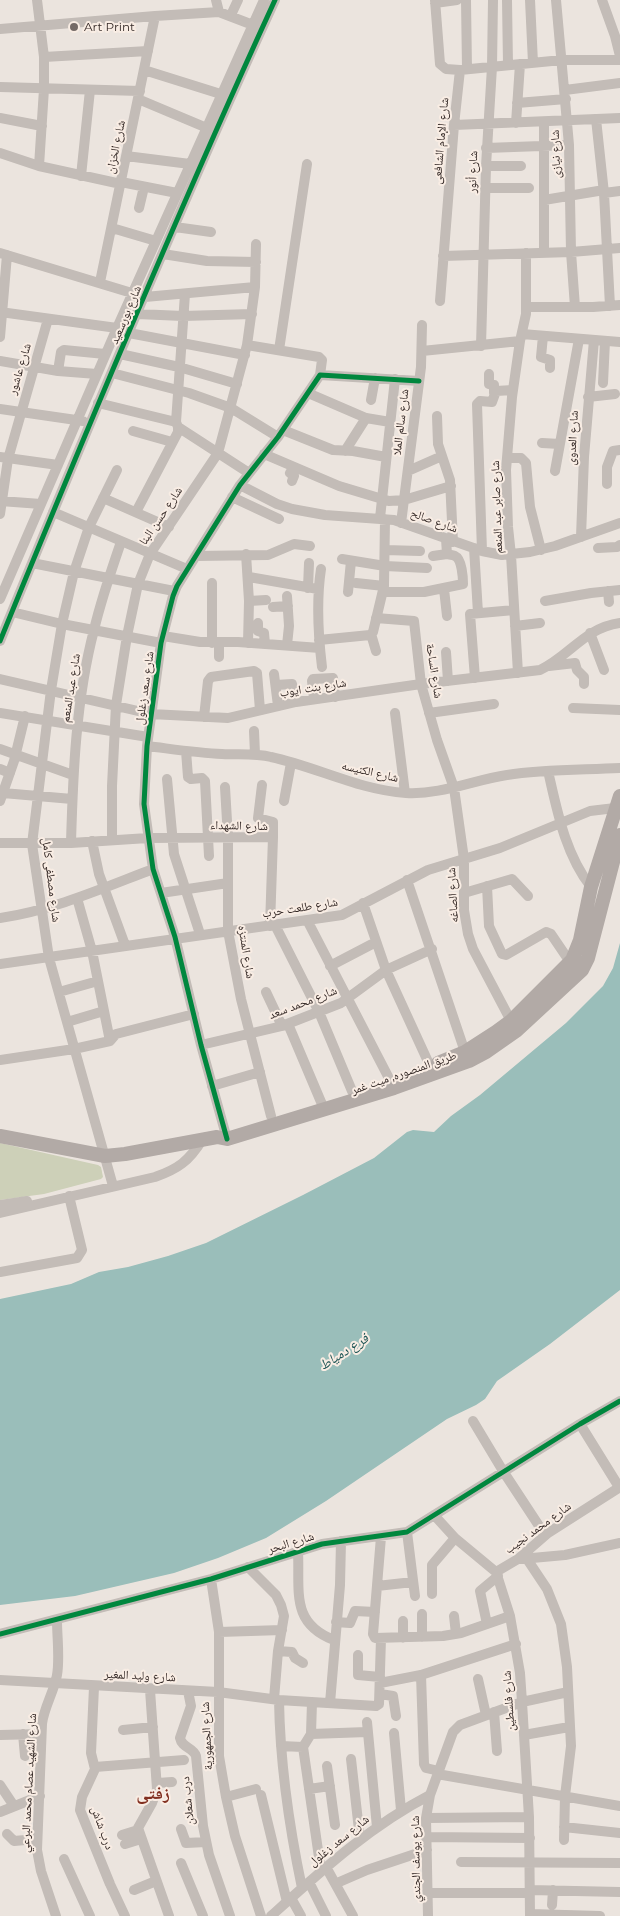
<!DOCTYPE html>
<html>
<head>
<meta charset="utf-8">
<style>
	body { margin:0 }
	canvas { display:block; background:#ebe4de }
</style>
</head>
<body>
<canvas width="620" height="1916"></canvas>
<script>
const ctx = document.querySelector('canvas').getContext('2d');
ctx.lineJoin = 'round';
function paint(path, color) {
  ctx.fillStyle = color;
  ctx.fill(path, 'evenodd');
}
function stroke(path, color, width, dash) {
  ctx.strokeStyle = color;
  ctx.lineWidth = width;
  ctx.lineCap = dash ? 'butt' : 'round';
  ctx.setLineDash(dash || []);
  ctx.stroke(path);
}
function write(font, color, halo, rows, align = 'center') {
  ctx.font = font + ' Montserrat,"Noto Naskh Arabic",sans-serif';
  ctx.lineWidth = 4;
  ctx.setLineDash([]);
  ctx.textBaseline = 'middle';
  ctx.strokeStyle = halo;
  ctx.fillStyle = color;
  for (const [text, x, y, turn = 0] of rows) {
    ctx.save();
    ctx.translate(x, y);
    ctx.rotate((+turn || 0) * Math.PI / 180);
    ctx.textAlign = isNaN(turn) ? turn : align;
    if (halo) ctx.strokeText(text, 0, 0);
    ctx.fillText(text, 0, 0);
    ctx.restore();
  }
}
paint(new Path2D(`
	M0,1143L98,1165L101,1167L103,1177L101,1179L44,1194L0,1200Z`), '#cdd0b8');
paint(new Path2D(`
	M620,943V1290L550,1344L497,1381L485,1399L476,1405L447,1419L326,1501L266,1538L218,1558L174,1573L75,1596L0,1605V1299L71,1284L99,1272L128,1267L168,1256L206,1243L303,1195L374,1158L407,1132L413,1130L434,1132L451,1116L480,1095L566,1023L603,986L613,968Z`), '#9abeba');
stroke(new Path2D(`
	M37,0L44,57V89L39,166
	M216,0L219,12
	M435,0L440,64L446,69L460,70L454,125L440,301
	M466,0L467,69
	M507,0L508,65
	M530,0L533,63
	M556,0L569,145L571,252L575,307
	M602,0L615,36L620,56
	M435,3L457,0
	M231,15L238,0
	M0,29L155,16L219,12L253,25
	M44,57L148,51
	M144,70L227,96
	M460,70L562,60H620
	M0,87L140,91
	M565,90L620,83
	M138,99L207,128
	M517,103L566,99
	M0,118L42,126
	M596,119L604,193L610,306
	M544,122V253
	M516,123L520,64
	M454,125L620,118
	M486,148L569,145
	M0,153L39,166L121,184
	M126,156L190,164
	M486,166H521
	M81,176L90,90
	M121,182L177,193
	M485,188H529
	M604,193L620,191
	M544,200L604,190
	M139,208L144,187
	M175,227L211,232
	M112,228L156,241
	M0,253L145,297L255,287
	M163,254L207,261L256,262
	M443,256L571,252L620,248
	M100,282L155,16
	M526,307H593L620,305
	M0,312L117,328
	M137,314L183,316L252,314
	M129,333L245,355
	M522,334L620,342
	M543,336L541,357L550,360V368
	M0,337L7,255
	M247,345L319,357L322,360L320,375
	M481,346L486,166L492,67L493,0
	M279,350L307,164
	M422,351L520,341
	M120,354L179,367L237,384
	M0,361L58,371L97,374
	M58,371L61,352L64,350L105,354
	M112,373L189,393L231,408L278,437
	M489,374V384L494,385V393
	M603,383L605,341
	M308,393L366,418L390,422
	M588,397L615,394
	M371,400L375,378
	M98,403L176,422L178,427L249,473
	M0,409L83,421
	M437,416L438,444L450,480L453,542
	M176,422L185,294
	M283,430L333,450L353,451L386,457
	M133,431L172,442
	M542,443L560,444
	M345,451L366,418
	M264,454L339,486L389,501L404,500L451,486
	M0,457L58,465
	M507,458H521L526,463L530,507L541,550
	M408,471L442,456
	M555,471L579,339
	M292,481L294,476L290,473L293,468
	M607,484V467L613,451L620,450
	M240,485L277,504L292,509L325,515L394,520L482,551L502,555L530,552L555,546L620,523
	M232,497L279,519
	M103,498L169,527
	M0,501L41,504
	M53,512L187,569
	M136,512L178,432V427
	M0,514L8,459L48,319
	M380,518L395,379
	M401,523L421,367L422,325
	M581,537L584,457L594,340
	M474,548L478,613
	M598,548L617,547L620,545
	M385,550L420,551
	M482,551L477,404L480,401L492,402L496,391L513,390
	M246,554L249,601L248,643
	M196,556L268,555L294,544L310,546
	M433,556L447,554
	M342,559L385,566L427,568
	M32,563L174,591
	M321,569C316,602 318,634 322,667
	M249,577L318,589
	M356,583L384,586
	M308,588L309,563
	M444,589L447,616
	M608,591L609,602
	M348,592L351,561
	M383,592H424L463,584C463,578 462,559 455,556C453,555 450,555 447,554L446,539
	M0,599L117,328L264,0
	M249,601L266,600
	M545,601L591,593L620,590
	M273,607L288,606
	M12,612L62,624L161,643
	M376,618L414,621L421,684L437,740L454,788L464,859V910L468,934L473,949L511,1021
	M258,623V631L264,633L265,644
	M515,626L540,623
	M590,633L604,670
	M371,634L376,651
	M163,636L200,642H238L320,648
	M319,640L370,635L373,632L384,586L385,519
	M0,641C88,426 178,211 275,0
	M212,643V583
	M219,643V657
	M287,645L289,626L287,596
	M446,652L448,681
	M549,666L575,663L577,670L584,677V684
	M518,673L511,555L508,527L506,470L512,397L520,341L526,314V253
	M274,674L278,706
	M475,678L470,614L514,610
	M0,679L151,714L228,718L296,702L421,684L540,670C570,656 584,628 620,623
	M276,685L292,684L296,702
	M314,699L312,681L313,679L333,678L335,697
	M573,708L620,710
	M0,713L148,737
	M395,713L405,793
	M429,713L494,704
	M204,717L208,681L211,677L254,671L257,673L260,710
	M254,731L255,754
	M147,746C172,749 197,753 222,754C239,755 255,753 271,757C317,767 359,790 406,793C441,795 473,780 507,775C544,769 582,770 620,768
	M0,749L73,775
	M186,751L188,777L191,779L202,778L205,781L209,856
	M0,769L10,773
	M548,771C557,810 565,854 591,887
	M167,779L174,854L200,934
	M262,785L258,818L273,822V837
	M225,787L228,838V931L241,999L271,1116
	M3,793L72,799
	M0,801L14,761L25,716
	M284,801L291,763
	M112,840V786L116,705L127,636L138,584L150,554L218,453L247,345L255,287L256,244
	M92,841L99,874L125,945
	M0,843H71L148,838L273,837L270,926
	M71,843C73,772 76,699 94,630C101,600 111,571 121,542
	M407,880L465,1052
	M487,886L489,926L502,954L506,955L546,932L551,934L570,962
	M161,893L228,883
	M464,893L512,879L528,896
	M77,898L92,951L110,1041
	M363,903L386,970L430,1066
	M0,918C54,910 103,888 153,869
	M307,920L394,1088
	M275,925L319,1012L352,1091
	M0,964L342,915L428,870L500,848L590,811L615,808
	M330,966L376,942
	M59,992L98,981
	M266,992L282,1026
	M67,1022L104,1011
	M288,1024L324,1109
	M201,1045L282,1026L341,1003L386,970L432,949
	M0,1060L74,1049L110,1041L116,1034L194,1014
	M212,1086L260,1072
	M227,1139L201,1045L175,937L153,869L144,804L147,746L161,643L173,596L177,586L240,485L278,437L320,375L419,381
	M113,1186L49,958L32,844L51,690L62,624L74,572L89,527L117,470
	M0,1205L27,1201
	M0,1213L155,1177C178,1169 189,1161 202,1140
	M0,1272L77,1258L82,1250L69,1196
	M473,1421L503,1471L545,1535
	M580,1424L619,1487
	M434,1515L455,1538L496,1572L510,1616L520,1673L522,1702L529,1817L530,1916
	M407,1532L415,1596
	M381,1537L373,1634L375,1638L443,1636L461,1633L510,1616
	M298,1551C300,1591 290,1623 334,1640
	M521,1559L565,1555L620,1543
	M527,1559L547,1589L561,1624L567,1667L571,1746L565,1796L564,1840
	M248,1567L276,1595L281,1605L284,1616L278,1651L274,1699
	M496,1572L518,1559L548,1533L620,1487
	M211,1579L219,1632V1756L226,1797L235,1836L261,1916
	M377,1586L413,1582
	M432,1594V1565L455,1538
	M422,1614V1637
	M454,1616L456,1634
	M403,1621V1638
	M336,1622L350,1623L355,1611L375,1612
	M487,1624L480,1591L498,1576
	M219,1632L282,1630
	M0,1634L211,1579L322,1544L407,1532L580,1424L620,1401
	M278,1651L292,1652L295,1658L303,1663
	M358,1655V1675L380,1677
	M421,1675L424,1764L426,1768L439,1771
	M478,1679L486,1715
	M0,1680L218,1692L279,1700L376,1706L379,1704L381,1638
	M380,1683L421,1675L516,1644
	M94,1687L91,1753L95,1769L82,1797L80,1810L110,1884L125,1916
	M150,1690L157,1789L152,1803L138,1828L169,1916
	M188,1691L191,1706L180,1738C182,1748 193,1747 196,1756L203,1826L209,1855L230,1916
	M380,1694L393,1696L396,1716
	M279,1700C280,1764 289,1826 302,1888
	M312,1702L311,1734L303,1747L321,1871
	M330,1703L340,1585L341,1541
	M494,1712L497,1751
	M367,1722L377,1827
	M123,1730L153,1727
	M394,1733L401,1810
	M23,1734L25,1756
	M311,1734L367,1732
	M0,1735L41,1734
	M524,1735L569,1727
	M281,1746L303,1747
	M351,1759L360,1839
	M327,1766L335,1825
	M95,1767L184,1760
	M437,1774L620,1806
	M158,1783L172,1782
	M0,1785L14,1806
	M309,1789L330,1786
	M261,1795L287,1902
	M226,1797L256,1789
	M0,1812L40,1796
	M426,1818L529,1817
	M564,1827L620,1833
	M181,1829L186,1843L206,1842
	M7,1834L14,1841L37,1839
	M122,1835L138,1830
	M427,1837L530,1838
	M125,1844L141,1839
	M64,1859L90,1916
	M461,1862L620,1863
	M181,1863L203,1916
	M326,1867L353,1916
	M309,1882L326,1916
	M337,1883L367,1870L427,1850
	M134,1890L156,1881
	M530,1890L620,1892
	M429,1893H530
	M291,1898L301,1916
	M552,1905L553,1890
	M530,1914L600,1916
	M56,1916L41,1871L37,1850L42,1724C44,1707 54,1692 57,1675C60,1658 57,1638 57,1620
	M271,1916C321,1871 370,1826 430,1795
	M428,1916L426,1818L430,1795L453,1732L460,1725L522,1702L568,1692`), '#c3bcb7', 10);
stroke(new Path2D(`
	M438,1063L465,1052L496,1032L511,1021L572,960L580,940L591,887L620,796
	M0,1136L105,1156L125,1154L217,1137L227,1139L394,1088L469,1061L486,1052L516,1031L582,970L588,958L620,835`), '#b2aaa6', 14);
stroke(new Path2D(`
	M0,641C88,426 178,211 275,0
	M227,1139L201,1045L175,937L153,869L144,804L147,746L161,643L173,596L177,586L240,485L278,437L320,375L419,381
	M0,1634L211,1579L322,1544L407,1532L580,1424L620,1401`), '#00873e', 5);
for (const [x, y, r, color] of [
	[74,27,5,"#746a66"]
]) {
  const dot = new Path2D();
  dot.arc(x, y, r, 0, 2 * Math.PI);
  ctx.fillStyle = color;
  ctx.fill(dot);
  stroke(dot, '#f9ede4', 2);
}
write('12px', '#342926', '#f9ede4', [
	["Art Print",84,27]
], 'left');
write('12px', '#342926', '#f9ede4', [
	["شارع الإمام الشافعى",441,141,-85],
	["شارع الخزان",116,147,-78],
	["شارع نيازى",556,154,-92],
	["شارع أنور",473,172,-88],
	["شارع بورسعيد",126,315,-67],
	["شارع عاشور",20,369,-73],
	["شارع سالم الملا",401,422,-83],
	["شارع العدوى",573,438,-87],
	["شارع صابر عبد المنعم",497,507,-92],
	["شارع حسن البنا",161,516,-56],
	["شارع صالح",434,521,20],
	["شارع الساحة",434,671,81],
	["شارع عبد المنعم",71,688,-81],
	["شارع سعد زغلول",145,688,-82],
	["شارع بنت ايوب",313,688,-9],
	["شارع الكنيسه",370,772,13],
	["شارع الشهداء",239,826,1],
	["شارع مصطفى كامل",51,880,83],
	["شارع الصاغه",453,895,-93],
	["شارع طلعت حرب",300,908,-9],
	["شارع المنتزه",246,952,81],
	["شارع محمد سعد",303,1003,-21],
	["طريق المنصوره, ميت غمر",404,1073,-19],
	["شارع محمد نجيب",538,1528,-36],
	["شارع البحر",291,1543,-17],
	["شارع وليد المغير",140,1676,3],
	["شارع فلسطين",509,1701,-94],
	["شارع الجمهورية",207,1736,-93],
	["شارع الشهيد عصام محمد البرعي",29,1783,-87],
	["درب شعلان",188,1801,-96],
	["درب شاش",102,1828,70],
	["شارع سعد زغلول",339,1841,-39],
	["شارع يوسف الجندي",416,1859,-91]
]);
write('italic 14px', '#1c5454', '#f9ede4', [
	["فرع دمياط",344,1352,-33]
]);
write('bold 18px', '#822f20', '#f9ede4', [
	["زفتى",153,1794]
]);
</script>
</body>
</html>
